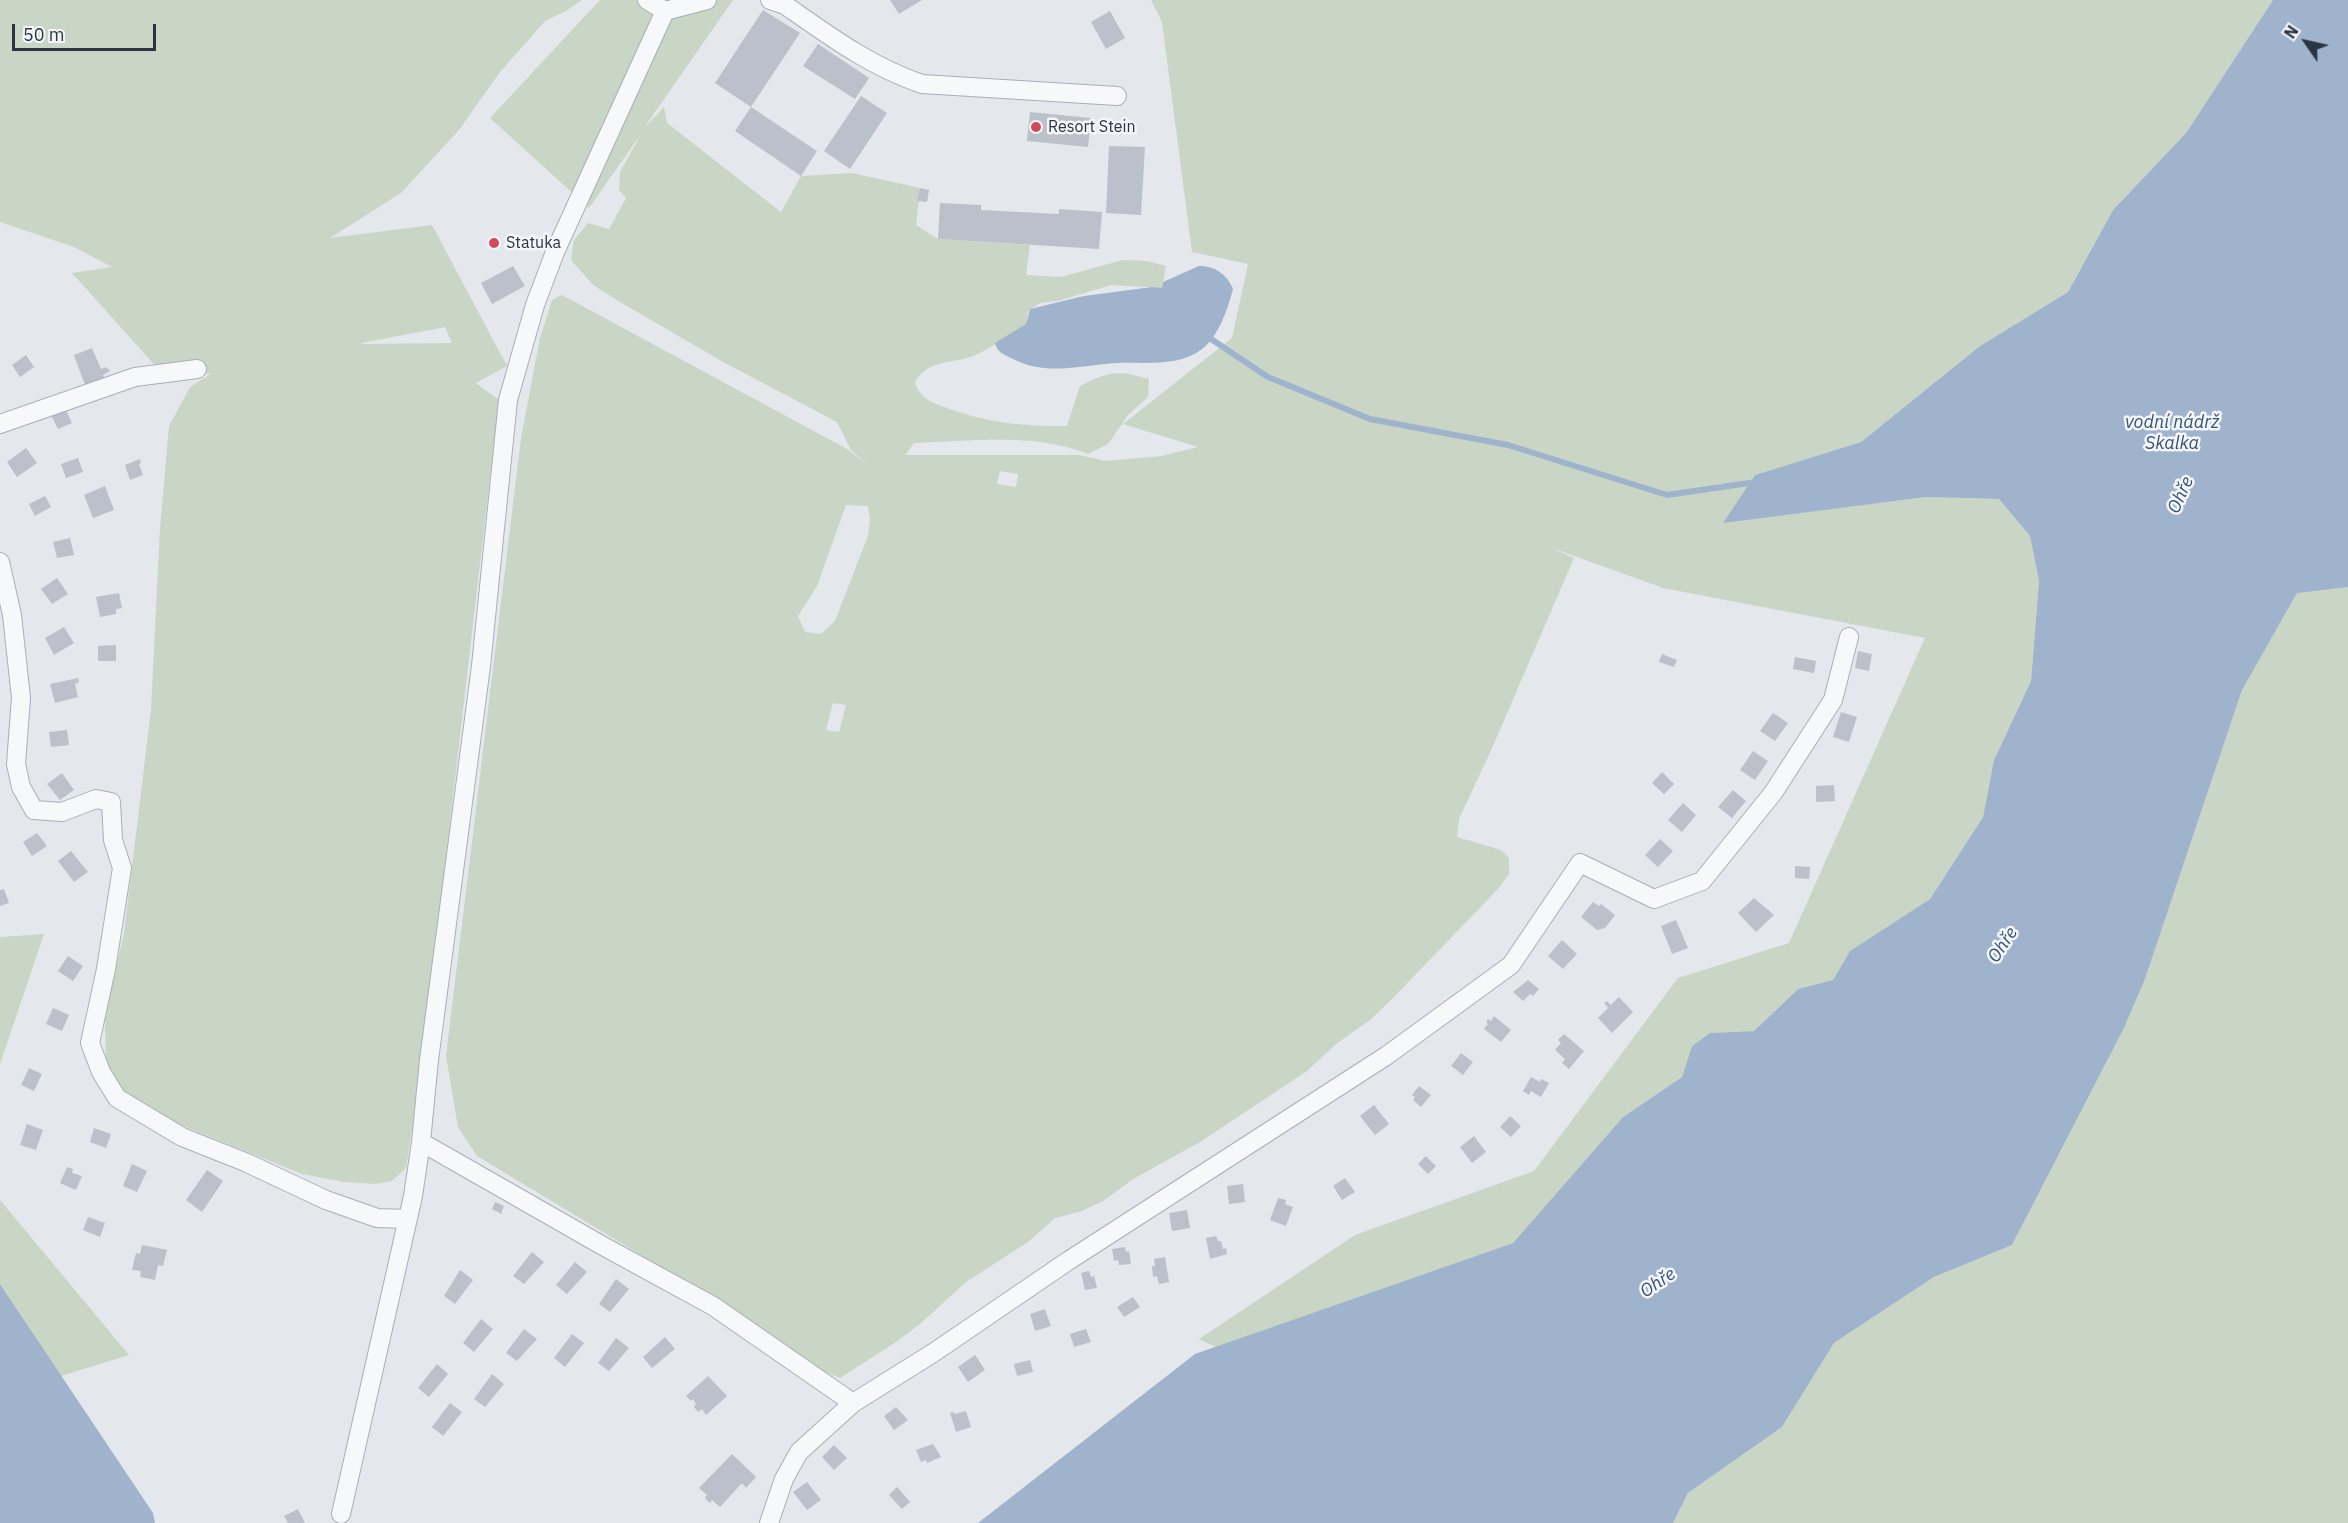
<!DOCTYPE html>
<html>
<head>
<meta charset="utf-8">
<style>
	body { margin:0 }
	#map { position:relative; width:2348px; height:1523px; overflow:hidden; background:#e4e7ec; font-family:"IBM Plex Sans",sans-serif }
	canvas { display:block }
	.north { position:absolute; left:2276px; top:12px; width:60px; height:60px; -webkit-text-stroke:4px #f4f6f9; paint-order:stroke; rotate:304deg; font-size:16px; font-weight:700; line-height:24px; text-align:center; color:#2b3445 }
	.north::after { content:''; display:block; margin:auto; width:21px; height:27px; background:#2b3445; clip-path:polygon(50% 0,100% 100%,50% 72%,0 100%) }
	.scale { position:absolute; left:12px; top:24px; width:144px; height:27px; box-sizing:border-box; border:3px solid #2b3445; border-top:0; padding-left:8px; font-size:18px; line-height:21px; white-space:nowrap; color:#2b3445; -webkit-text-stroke:4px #f4f6f9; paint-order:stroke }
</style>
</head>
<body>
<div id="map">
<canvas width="2348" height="1523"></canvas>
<div class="north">N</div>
<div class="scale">50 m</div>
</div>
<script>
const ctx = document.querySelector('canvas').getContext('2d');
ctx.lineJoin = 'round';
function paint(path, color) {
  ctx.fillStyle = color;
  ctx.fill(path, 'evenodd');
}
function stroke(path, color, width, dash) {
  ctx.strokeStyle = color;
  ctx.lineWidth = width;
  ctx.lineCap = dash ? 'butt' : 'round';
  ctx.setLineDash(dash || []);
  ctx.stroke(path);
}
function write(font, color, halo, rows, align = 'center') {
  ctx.font = font + ' "IBM Plex Sans",sans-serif';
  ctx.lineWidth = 5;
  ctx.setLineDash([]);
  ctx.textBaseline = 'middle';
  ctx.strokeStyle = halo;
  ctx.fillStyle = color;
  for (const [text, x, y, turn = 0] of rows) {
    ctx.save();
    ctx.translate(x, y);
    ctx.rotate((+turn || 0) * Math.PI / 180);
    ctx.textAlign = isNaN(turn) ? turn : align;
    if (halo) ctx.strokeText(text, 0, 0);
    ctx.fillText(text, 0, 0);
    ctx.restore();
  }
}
paint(new Path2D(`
	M0,0H582L566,11L545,21L500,72L459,130L401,193L330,238L432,225L507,366L476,383L499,400L422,1064L406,1168L392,1181L375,1184L344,1182L302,1174L166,1119L128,1098L106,1067L105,1015L124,933L151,710L160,528L169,426L190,387L212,373L169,381L72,273L112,267L74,247L0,222ZM445,327L452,343L362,344V343Z
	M600,0H733L644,128L664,107L667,123L781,212L801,176L852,173L920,188L916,225L938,239L1030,245L1026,275L1061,277L1123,260L1146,261L1166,266L1162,288L1111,285L1058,301L1040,303L1028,311L1026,324C1009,335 991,349 973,356C952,364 928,359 915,382C920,401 936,404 953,410C994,424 1024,426 1067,426L1080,386C1110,371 1117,370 1149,379L1148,397L1128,415L1108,444L1088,454C1033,432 971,441 914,443L905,455H1079L1106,461L1162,456L1198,447L1123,424L1232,338L1248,264L1192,252L1162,22L1151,0H2273L2186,133L2113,210L2068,292L1980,346L1861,442L1755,475L1724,522L1926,497L1999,499L2030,536L2039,581L2031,681L1994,760L1983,817L1930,899L1850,951L1833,980L1798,989L1754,1031L1710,1033L1692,1046L1682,1077L1623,1117L1513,1243L1216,1347L1199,1339L1355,1235L1534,1171L1678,978L1789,943L1925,638L1663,588L1549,547L1574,558L1493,746L1459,819L1457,837L1501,850L1509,858V874L1497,890L1392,999L1370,1020L1336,1044L1307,1071L1200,1142L1135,1178L1103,1201L1082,1211L1055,1218L1028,1242L966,1282L920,1324L893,1344L840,1378L807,1365L727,1307L477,1156L458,1127L446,1056L521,438L540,338L552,300L562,295L847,449L867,464L851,450L837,422L725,363L620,302L593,285L571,260L574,240L588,223L609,229L626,198L619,190L620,172L641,134L589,208L490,118ZM1000,471L1018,474L1016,487L997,484ZM846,505L868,506L870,520L868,536L835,621L821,634L805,632L798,616L817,586ZM833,703L846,705L839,732L826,730Z
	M2348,587V1523H1673L1688,1493L1782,1427L1834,1343L1934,1277L2012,1245L2124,1028L2145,979L2242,690L2297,592Z
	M44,934L0,1064V937Z
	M0,1200L129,1355L61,1376L0,1284Z`), '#c9d6c5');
paint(new Path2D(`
	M2273,0H2348V587L2297,593L2242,690L2145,979L2124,1028L2012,1245L1934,1277L1834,1343L1782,1427L1688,1493L1673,1523H978L1195,1354L1513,1243L1623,1117L1682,1077L1692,1046L1710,1033L1754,1031L1798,989L1833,980L1850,951L1930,899L1983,817L1994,760L2031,681L2039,581L2030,536L1999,499L1926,497L1723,523L1755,475L1861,442L1980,346L2068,292L2113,210L2186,133Z
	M1199,266C1215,266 1227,274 1233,289C1228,308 1219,336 1202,349C1179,367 1145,362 1118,363C1080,365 1046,377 1011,358C1003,354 997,352 995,343L1026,324L1030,309L1084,296L1152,287L1162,288L1163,282Z
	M0,1284L153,1513L155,1523H0Z`), '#9fb4cc');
stroke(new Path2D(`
	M1211,339L1268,377L1370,419L1508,445L1667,495L1756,482`), '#9fb4cc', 6);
paint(new Path2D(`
	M890,0H922L899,14Z
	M763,10L800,33L751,107L715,83Z
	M1110,11L1125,38L1106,49L1091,22Z
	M818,44L869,78L855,99L803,66Z
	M861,96L887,113L850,169L824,151Z
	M751,107L817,151L801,176L735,131Z
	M1030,112L1091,118L1088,147L1027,141Z
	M1109,146L1145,147L1141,215L1106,213Z
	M920,188L929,190L927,202L917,201Z
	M940,203L981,205V210L1059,214V209L1102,212L1099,249L938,239Z
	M513,266L525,286L492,304L481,283Z
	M92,348L101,369L106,367L110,371L103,375L104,378L85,385L74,355Z
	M26,355L34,367L20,377L12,365Z
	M65,408L72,423L58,429L51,415Z
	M26,448L37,463L17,477L7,462Z
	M78,458L83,472L66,478L61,464Z
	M140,459L141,463L139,464L143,475L130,480L125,465Z
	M105,486L114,510L93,518L84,495Z
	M45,496L51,507L35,516L29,504Z
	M70,538L74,555L57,558L53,542Z
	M57,578L68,594L52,604L41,589Z
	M119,593L122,608L116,609V614L100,617L96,597Z
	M64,627L74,643L54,655L45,638Z
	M116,645V661H98V646Z
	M1858,651L1872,654L1869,671L1855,668Z
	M1662,654L1677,660L1674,667L1659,662Z
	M1795,657L1816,661L1814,673L1793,669Z
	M78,678L79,682L75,684L78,697L55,703L50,684Z
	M1841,712L1857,717L1849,742L1833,737Z
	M1773,713L1788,723L1775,741L1760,731Z
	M67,730L69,745L51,747L49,732Z
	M1753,751L1768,761L1755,780L1740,770Z
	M1662,772L1674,784L1664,794L1652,783Z
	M62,773L74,790L60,800L47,784Z
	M1834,785L1835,801L1816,802V786Z
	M1733,790L1746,801L1732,818L1718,807Z
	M1683,803L1696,815L1682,832L1668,820Z
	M37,833L47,846L32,856L23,842Z
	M1660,839L1673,851L1658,867L1645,855Z
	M71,851L88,872L74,882L58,861Z
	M1795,866L1810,867L1809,879L1795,878Z
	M4,889L9,903L0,906V890Z
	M1754,898L1774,915L1756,932L1738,913Z
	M1593,902L1599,906L1601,904L1615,915L1605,928L1597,930L1581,917Z
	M1676,920L1688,948L1672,954L1661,926Z
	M1562,940L1577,954L1563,969L1548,956Z
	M68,956L83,966L73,981L58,971Z
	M1528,980L1539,989L1533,996L1530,994L1523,1001L1513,992Z
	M1619,997L1633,1012L1612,1033L1598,1018L1608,1008L1604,1003L1607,1001L1611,1005Z
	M53,1008L69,1015L62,1031L46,1024Z
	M1494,1016L1511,1030L1501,1042L1484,1029L1488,1024L1486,1022L1488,1019L1491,1021Z
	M1564,1034L1584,1051L1569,1069L1562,1063L1565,1059L1555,1050L1561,1043L1558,1040Z
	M1461,1053L1473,1062L1463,1075L1451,1066Z
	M29,1068L42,1074L34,1091L21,1085Z
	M1531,1077L1540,1082L1541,1079L1549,1083L1541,1097L1531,1091L1529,1095L1523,1091Z
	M1419,1086L1431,1095L1421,1107L1413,1100L1415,1097L1412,1095Z
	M1374,1105L1389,1124L1375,1135L1360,1116Z
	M1510,1116L1521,1126L1511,1137L1500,1127Z
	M27,1124L43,1130L36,1150L20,1145Z
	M94,1128L111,1134L106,1148L90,1142Z
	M1474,1136L1486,1152L1472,1163L1460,1147Z
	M1426,1156L1436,1166L1428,1174L1418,1164Z
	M132,1164L147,1171L137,1192L123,1186Z
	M67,1167L73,1169L72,1173L82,1176L76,1190L60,1183Z
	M207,1170L223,1181L202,1212L186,1200Z
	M1345,1178L1355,1192L1342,1200L1333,1186Z
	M1243,1184L1245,1202L1229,1204L1227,1186Z
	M1278,1198L1286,1200L1285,1204L1293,1207L1286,1226L1270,1220Z
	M495,1202L504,1206L501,1214L492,1209Z
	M1187,1210L1190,1228L1172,1231L1169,1213Z
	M88,1217L105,1223L100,1237L83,1230Z
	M1216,1236L1218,1241H1221L1223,1249L1226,1248L1227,1254L1210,1259L1206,1238Z
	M142,1245L167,1250L163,1266L158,1265L155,1280L140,1277L141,1271L132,1270L136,1253L140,1254Z
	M1125,1247L1126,1252L1129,1251L1131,1264L1119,1265L1118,1260L1114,1261L1112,1249Z
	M532,1252L544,1262L524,1284L513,1276Z
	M1165,1257L1169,1282L1159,1284L1157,1276L1153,1277L1152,1266H1155L1154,1259Z
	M575,1262L587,1272L567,1294L556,1285Z
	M460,1270L473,1280L455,1304L444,1296Z
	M1089,1271L1091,1277L1094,1276L1097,1288L1085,1290L1081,1273Z
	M616,1279L629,1289L610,1312L599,1304Z
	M1133,1297L1140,1307L1124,1317L1117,1307Z
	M1045,1309L1051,1326L1035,1331L1030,1314Z
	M481,1319L493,1329L474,1352L463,1343Z
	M524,1329L537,1339L517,1361L506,1353Z
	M1086,1329L1091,1342L1074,1347L1070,1334Z
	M572,1334L584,1343L565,1367L554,1358Z
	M665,1337L675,1349L652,1368L643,1357Z
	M616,1338L629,1348L609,1371L598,1363Z
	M975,1355L985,1370L968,1382L958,1367Z
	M1030,1360L1033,1372L1017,1376L1014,1364Z
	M437,1364L448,1374L429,1397L418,1388Z
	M492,1374L504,1384L485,1407L474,1399Z
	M708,1376L727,1396L706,1415L702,1409L698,1412L694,1407L696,1404L693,1399L691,1401L686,1396Z
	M450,1403L462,1412L443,1436L432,1427Z
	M896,1407L908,1420L894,1430L884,1416Z
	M966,1411L971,1427L956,1432L950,1413L954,1412L955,1414Z
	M933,1444L941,1457L927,1463L926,1460L921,1462L916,1450Z
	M834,1445L847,1458L834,1470L822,1457Z
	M732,1454L756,1477L746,1488L742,1483L720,1507L712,1500L710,1503L705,1498L707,1495L699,1488Z
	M807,1482L821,1500L807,1510L793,1492Z
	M897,1487L910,1502L902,1509L889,1495Z
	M298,1509L305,1523H288L284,1516Z`), '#bbc0ca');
const minor = new Path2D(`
	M647,0L665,11L707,0
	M770,0L785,5C828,35 871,67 922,84L1117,96
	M665,11L555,252L535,305L508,400L481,666L429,1060L421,1142L603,1246L713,1306L853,1403L933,1353L1068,1261L1386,1056L1511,965L1580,863L1654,899L1702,881L1773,793L1833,700L1849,637
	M0,424L135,377L197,369
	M0,562L12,615L21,698L16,764L21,787L34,810L62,812L96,799L111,802L113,840L122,868L106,969L90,1043L101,1072L117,1098L182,1137L245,1162L326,1200L377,1218L408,1219
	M341,1514L413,1196L421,1142
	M769,1523L784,1479L799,1452L853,1403`);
stroke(minor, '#a9aeb7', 20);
stroke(minor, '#f7f8fa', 18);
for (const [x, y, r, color] of [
	[1036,127,6,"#d1495b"],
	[494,243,6,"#d1495b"]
]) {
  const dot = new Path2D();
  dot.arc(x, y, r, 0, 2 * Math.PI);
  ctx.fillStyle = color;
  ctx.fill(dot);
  stroke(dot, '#f4f6f9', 2);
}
write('16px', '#2b3445', '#f4f6f9', [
	["Resort Stein",1048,127],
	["Statuka",506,243]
], 'left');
write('italic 18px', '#34527a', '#f4f6f9', [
	["vodní nádrž",2172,423],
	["Skalka",2172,444],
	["Ohře",2181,495,-66],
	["Ohře",2003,945,-56],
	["Ohře",1658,1283,-34]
]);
</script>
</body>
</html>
